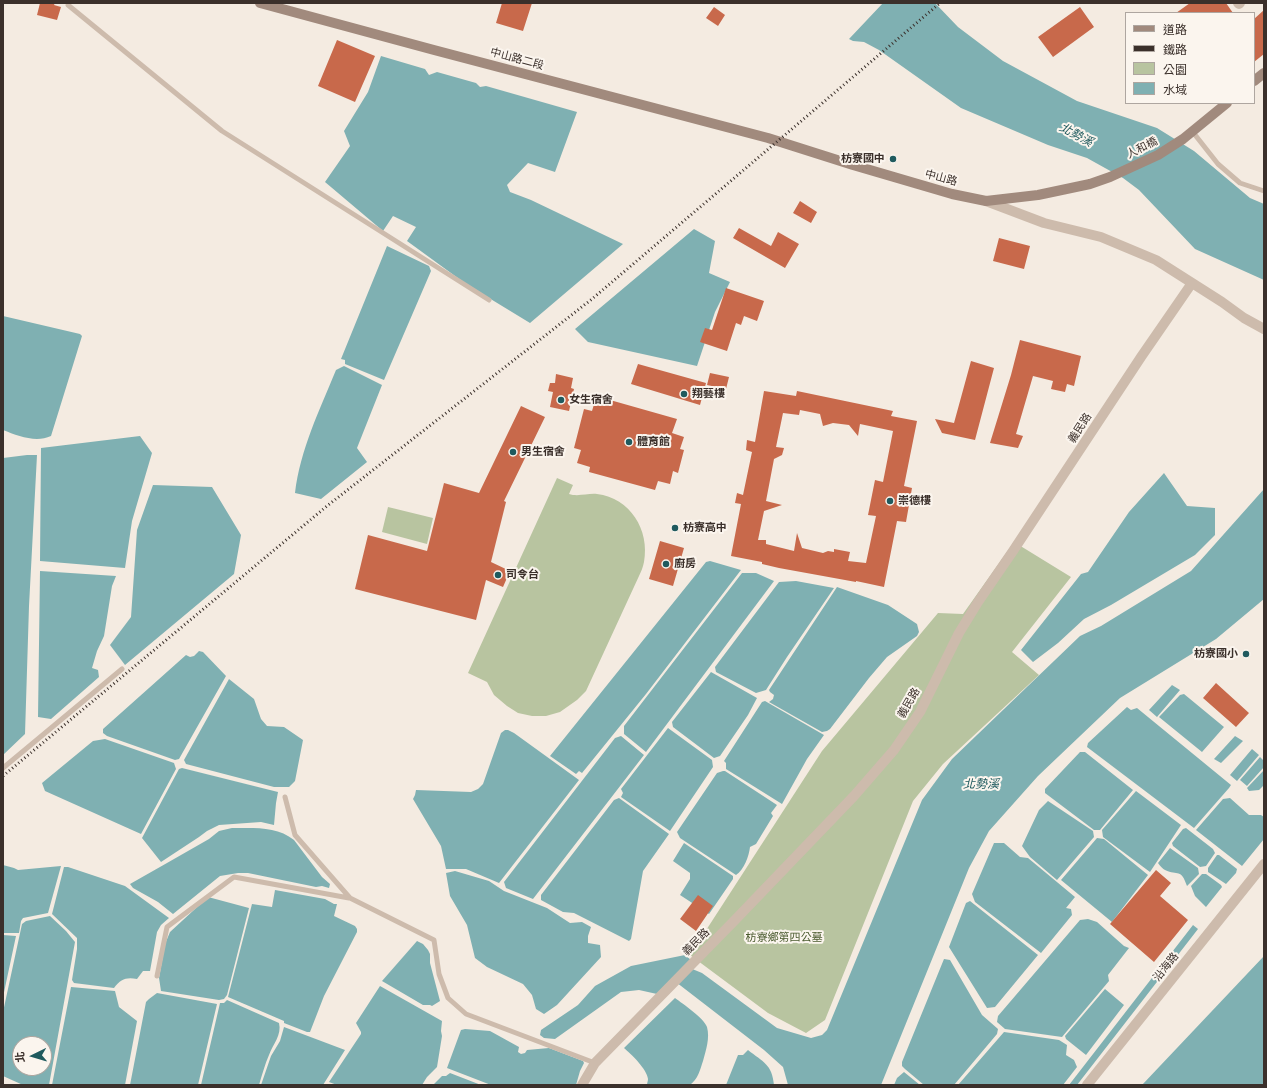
<!DOCTYPE html>
<html>
<head>
<meta charset="utf-8">
<style>
	body { margin:0 }
	#map { position:relative; width:1267px; height:1088px; overflow:hidden; background:#f4ebe1; font-family:Raleway,"Noto Sans TC",sans-serif }
	canvas { display:block }
	.frame { position:absolute; inset:0; border:4px solid #3b302b; pointer-events:none }
	.legend { position:absolute; left:1125px; top:12px; width:130px; height:92px; box-sizing:border-box; background:#fbf5ee; border:1px solid #aea6a0; margin:0; padding:5px 7px; list-style:none; font-size:12px; color:#3b302b }
	.legend li { display:flex; align-items:center; gap:8px; height:20px }
	.legend b { width:20px; border:1px solid #aea6a0 }
	.north { position:absolute; left:12px; top:1036px; width:40px; height:40px; box-sizing:border-box; background:#fbf5ee; border:1px solid #aea6a0; border-radius:50%; rotate:265deg; font-size:11px; font-weight:700; line-height:16px; text-align:center; color:#3b302b }
	.north::after { content:''; display:block; margin:auto; width:14px; height:18px; background:#1f5a5e; clip-path:polygon(50% 0,100% 100%,50% 72%,0 100%) }
</style>
</head>
<body>
<div id="map">
<canvas width="1267" height="1088"></canvas>
<div class="frame"></div>
<ul class="legend">
<li><b style="height:5px;background:#a18a7d"></b>道路</li>
<li><b style="height:5px;background:#3b302b"></b>鐵路</li>
<li><b style="height:11px;background:#b8c4a0"></b>公園</li>
<li><b style="height:11px;background:#7fb0b2"></b>水域</li>
</ul>
<div class="north">北</div>
</div>
<script>
const ctx = document.querySelector('canvas').getContext('2d');
ctx.lineJoin = 'round';
function paint(path, color) {
  ctx.fillStyle = color;
  ctx.fill(path, 'evenodd');
}
function stroke(path, color, width, dash) {
  ctx.strokeStyle = color;
  ctx.lineWidth = width;
  ctx.lineCap = dash ? 'butt' : 'round';
  ctx.setLineDash(dash || []);
  ctx.stroke(path);
}
function write(font, color, halo, rows, align = 'center') {
  ctx.font = font + ' Raleway,"Noto Sans TC",sans-serif';
  ctx.lineWidth = 4;
  ctx.setLineDash([]);
  ctx.textBaseline = 'middle';
  ctx.strokeStyle = halo;
  ctx.fillStyle = color;
  for (const [text, x, y, turn = 0] of rows) {
    ctx.save();
    ctx.translate(x, y);
    ctx.rotate((+turn || 0) * Math.PI / 180);
    ctx.textAlign = isNaN(turn) ? turn : align;
    if (halo) ctx.strokeText(text, 0, 0);
    ctx.fillText(text, 0, 0);
    ctx.restore();
  }
}
paint(new Path2D(`
	M557,478L573,485L569,494C578,497 588,493 597,494C630,498 650,530 644,562C643,567 641,572 639,576L586,691L577,700L560,712L546,716H532L518,713L507,706L494,695L487,682L468,673Z
	M388,507L433,518L427,544L382,532Z
	M1014,542L1071,577L1012,652L1039,675L943,764L913,801L825,1020L806,1033L768,1013L690,955L822,751L938,613L963,614Z`), '#b8c4a0');
paint(new Path2D(`
	M883,3H935L958,27L1003,61L1077,101L1157,128L1194,151L1250,198L1264,204V280L1195,249L1139,190L1123,178L1087,158L1048,145L961,108L879,50L864,42L853,41L849,39Z
	M381,56L425,69L429,75L437,72L476,83L480,87L486,86L577,112L555,172L528,163L507,185L510,192L531,200L623,244L530,323L466,284L407,241L416,227L393,216L383,231L325,182L350,146L344,131L368,92Z
	M694,229L715,241L709,273L730,282L715,312L697,366L588,342L575,329Z
	M387,246L429,266L431,271L384,380L345,364V360L341,359Z
	M3,316L80,334L82,336L51,436C36,443 18,436 3,430Z
	M344,366L382,385L357,448L367,462L321,499L295,493C300,450 320,409 336,370Z
	M140,436L152,453L132,521L125,568L40,561L41,448Z
	M27,455H37L29,606L25,734L3,755V458Z
	M1164,473L1187,506L1215,508V535L1195,555L1111,605L1084,619L1058,643L1033,662L1021,650L1081,574L1088,572L1129,512Z
	M153,485L212,487L241,535L234,574L125,665L110,645L131,617L137,530Z
	M1264,489V599L1216,639L1120,698L1038,776L989,831L969,868L881,1085H788L783,1067L764,1050L672,979L657,994L639,990L621,992L555,1039L544,1038L540,1035L541,1030L578,1005L595,986L631,966L685,955L691,960L685,966L702,973L777,1028L811,1038L822,1035L827,1030L922,800L952,759L1080,636L1101,626L1191,571Z
	M710,561L741,570L646,694L582,773L579,771L576,774L550,756L706,562Z
	M40,571L116,576L112,586L104,636L97,651L92,668L98,670L99,677L51,719L38,717Z
	M742,573H756L774,581L646,752L624,734V726Z
	M796,581L834,588L787,657L766,690L756,693L716,672L715,667L779,582Z
	M837,587L888,605L917,624L919,632L917,636L887,657L869,678L830,729L827,731L822,732L769,702L773,699L774,695L770,692L769,690Z
	M199,651L203,652L226,676L179,759L175,760L107,736L103,733V729L186,655L190,657L194,656Z
	M711,672L757,698L748,715L720,756L714,758L673,727L672,722Z
	M229,679L254,699L261,719L267,726L284,727L303,740L295,781L289,787H274L186,764L184,760Z
	M1172,685L1180,690L1157,717L1149,710Z
	M1184,694L1224,727L1202,752L1159,717L1180,695Z
	M765,701L824,735L807,759L782,804L726,769V763L724,761L762,702Z
	M1127,707L1131,710L1137,708L1231,785L1229,788L1194,828L1087,747L1088,743Z
	M668,728L712,760L713,767L670,831L621,797L623,793L621,789Z
	M505,730H508L514,733L579,780L499,883L466,869H446L441,846L413,799L415,795L416,790L471,792L478,789L483,784L501,733Z
	M621,736L644,755L533,899L506,888L504,882L615,738Z
	M1235,736L1243,741L1221,763L1214,759Z
	M105,739L174,763L176,769L141,834L45,791L42,783L93,741Z
	M1252,749L1259,755L1237,781L1230,775Z
	M1080,752H1085L1133,790L1100,830H1094L1045,793V789Z
	M1260,757L1264,761V767L1247,786L1240,780Z
	M182,768L278,792L276,803L274,825L261,822L219,825L207,831L199,837L161,862L142,838L179,769Z
	M1264,770V785L1259,790L1249,791L1247,788Z
	M723,771H725L777,805L771,813L773,816L756,844L750,847C749,856 744,870 736,875L680,838L677,832L717,773Z
	M1136,791L1181,825L1150,872L1103,837L1102,830Z
	M619,798L669,834L643,871L631,939L629,941L574,913L563,912L541,900V895L614,800Z
	M1230,798L1249,815H1261L1264,817V839L1242,866L1196,830L1223,799Z
	M1048,801L1093,831L1094,837L1057,880L1030,857L1022,846L1039,810Z
	M232,828C254,828 277,826 294,840L322,877L330,884L329,888L322,886L316,887L248,873H238L220,876L173,914L158,902L133,888L130,884L167,863L209,839L219,831Z
	M1186,828L1213,849L1215,853L1206,866L1200,867L1173,846L1172,843L1183,829Z
	M1097,838L1104,839L1148,875L1112,922L1061,880Z
	M684,843L733,876V879L709,914L680,895L690,879V873L673,861Z
	M994,843H1004L1020,857L1028,858L1075,897L1066,908L1071,909L1072,915L1041,953L975,902L972,894Z
	M1170,848L1198,868L1199,874L1187,886C1181,868 1178,876 1165,870C1163,869 1160,866 1158,863Z
	M1217,855H1219L1237,869L1236,873L1226,884L1208,872V868Z
	M3,865L14,868L18,870L61,866L48,913L23,918L21,921L19,933H3Z
	M64,867H68L125,886L169,918L161,925L157,932L150,971H143L137,979C126,977 121,979 114,988L74,983L72,980L77,949V938L52,914Z
	M455,871L489,881L504,891L547,908L570,923L582,922L591,927L588,936V943L600,945L601,957L557,1005L544,1014L536,1009L532,995L523,984L487,967L475,958L467,925L450,896L446,873Z
	M1202,874H1206L1221,885L1222,887L1206,907L1195,896L1191,886Z
	M275,890L325,899L334,904H337L334,916L355,926L357,929V932L324,996L310,1032H307L284,1023V1021L228,997L252,904L272,907Z
	M208,897L249,908L227,995L224,999L219,1000L161,991L159,978L165,944L170,932Z
	M970,901L1038,955L995,1007L987,1008L949,947L966,903Z
	M50,916L66,931L75,942L49,1085H23L3,1076V1012L22,924L26,921ZM20,1044H44V1068H20Z
	M1088,919L1097,922L1124,946L1129,948L1108,975L1109,981L1062,1037L1005,1029L997,1022L998,1016L1080,920Z
	M1193,925L1198,929L1077,1085H1069Z
	M3,935L16,936L3,997Z
	M417,941L423,944L428,950L430,954V963L440,1001L432,1006L430,1005H423L382,981Z
	M1264,956V1085H1142Z
	M944,959L950,960L982,1015L998,1029L997,1034L954,1085H924L905,1069L902,1066V1062Z
	M380,986L442,1021L441,1031L442,1036L437,1067L427,1077L422,1085H337L329,1082L361,1034V1032L356,1023Z
	M71,987L115,991L119,1007L137,1021L125,1085H52Z
	M1105,989L1124,1005L1086,1055L1066,1039L1065,1036Z
	M157,993L217,1004L198,1085H130L146,1002L149,999Z
	M675,998C683,1004 704,1018 707,1027C710,1038 706,1050 703,1061C700,1070 698,1079 690,1085H647C647,1083 648,1081 648,1079C647,1069 631,1054 624,1048Z
	M227,1000L279,1023C282,1035 273,1044 269,1055C265,1064 262,1075 259,1085H201L220,1003H224Z
	M284,1027L345,1050L323,1085H261L271,1056L280,1041Z
	M465,1029L490,1031L519,1047L518,1052L521,1054L525,1053L527,1050L549,1048L583,1061L584,1063L580,1071L576,1085H491L447,1068L461,1030Z
	M1004,1032L1059,1040L1067,1045L1066,1055L1074,1060L1077,1067L1063,1085H958Z
	M748,1050C763,1062 772,1064 774,1085H726L738,1055H743Z
	M904,1072L920,1085H894L897,1078Z
	M450,1073L481,1085H433L442,1076H446Z`), '#7fb0b2');
paint(new Path2D(`
	M40,3H55L54,5L61,7L57,20L37,15Z
	M502,3H532L523,31L496,23Z
	M1190,3H1226L1233,13H1176Z
	M714,7L725,15L718,26L706,18Z
	M1080,7L1094,27L1053,57L1038,37Z
	M1264,10V54L1254,62V19Z
	M337,40L375,56L355,102L318,86Z
	M800,201L817,212L811,223L793,213Z
	M739,228L771,246L778,232L799,244L785,268L733,238Z
	M999,238L1030,246L1024,269L993,261Z
	M726,288L764,301L757,321L744,316L741,325L736,323L727,351L700,342L705,328L712,330Z
	M1020,340L1081,356L1074,386L1067,384L1065,392L1051,389L1053,381L1033,376L1016,434L1023,436L1018,448L990,443L1011,375Z
	M971,361L994,368L975,440L942,433L935,419L954,423Z
	M638,364L706,383L700,405L631,384Z
	M710,373L729,377L726,389L707,385Z
	M556,374L573,378L571,388L574,389L569,411L550,407L553,392L548,391L550,383H555Z
	M764,391L796,396L797,391L893,411L891,416L917,421L904,486L912,488L906,522L897,521L884,587L856,581V582L779,568L762,564V562L731,556L741,504L735,503L737,493L743,495L752,452L746,450L747,440L755,442ZM800,410L820,414L823,426L833,423L849,425L858,436L860,424L893,431L883,482L875,480L868,515L876,516L866,563L848,561L850,552L834,549V552L828,551L823,553L802,548L797,533L794,551L766,544V540H758L764,511L782,505L766,501L774,459L782,455L784,448L776,447L783,413L799,415Z
	M610,400L677,419L672,433L684,437L680,449L684,450L678,473L673,471L670,484L658,481L655,490L589,472L590,467L577,463L581,450L574,448L584,409L592,411L595,401L608,405Z
	M521,406L545,417L504,501L506,502L491,562L510,571L503,587L486,580L476,620L355,589L368,535L427,551L444,483L479,493Z
	M660,541L684,548L673,586L649,579Z
	M1216,683L1249,713L1236,727L1203,698Z
	M1156,870L1171,883L1160,896L1188,920L1154,962L1110,924Z
	M698,895L713,906L696,931L680,919Z`), '#c8694b');
stroke(new Path2D(`
	M69,3L68,5L222,131L489,300
	M1192,131L1218,164L1240,183L1264,191
	M3,768L122,669
	M285,797L295,835L350,898L434,940L439,974L448,998L466,1014L595,1063
	M157,976L167,927L234,877L349,898`), '#cdbbac', 5);
stroke(new Path2D(`
	M1238,3L1239,4L1240,3
	M986,201L1044,223L1101,237L1156,260L1222,302L1244,318L1264,329
	M582,1085L595,1063L735,920L854,796L894,750L920,712L959,633L978,602L1013,551L1141,357L1192,283
	M1087,1085L1264,864`), '#cdbbac', 10);
stroke(new Path2D(`
	M260,3L434,50L768,138L853,165L952,194L986,201L1038,195L1090,184L1110,177L1158,155L1183,139L1227,103
	M1254,81L1264,73`), '#a18a7d', 10);
stroke(new Path2D(`
	M3,776L327,506L592,299L940,3`), '#3b302b', 3, [1, 3]);
for (const [x, y, r, color] of [
	[893,159,4,"#1f5a5e"],
	[684,394,4,"#1f5a5e"],
	[561,400,4,"#1f5a5e"],
	[629,442,4,"#1f5a5e"],
	[513,452,4,"#1f5a5e"],
	[890,501,4,"#1f5a5e"],
	[675,528,4,"#1f5a5e"],
	[666,564,4,"#1f5a5e"],
	[498,575,4,"#1f5a5e"],
	[1246,654,4,"#1f5a5e"]
]) {
  const dot = new Path2D();
  dot.arc(x, y, r, 0, 2 * Math.PI);
  ctx.fillStyle = color;
  ctx.fill(dot);
  stroke(dot, '#fbf5ee', 1.5);
}
write('11px', '#3b302b', '#fbf5ee', [
	["中山路二段",517,59,15],
	["人和橋",1142,148,-27],
	["中山路",941,178,15],
	["義民路",1080,428,-57],
	["義民路",909,703,-60],
	["義民路",696,942,-45],
	["沿海路",1166,967,-51]
]);
write('bold 11px', '#3b302b', '#fbf5ee', [
	["枋寮國中",885,159,"right"],
	["翔藝樓",692,394],
	["女生宿舍",569,400],
	["體育館",637,442],
	["男生宿舍",521,452],
	["崇德樓",898,501],
	["枋寮高中",683,528],
	["廚房",674,564],
	["司令台",506,575],
	["枋寮國小",1238,654,"right"]
], 'left');
write('11px', '#4a5a2e', '#fbf5ee', [
	["枋寮鄉第四公墓",784,938]
]);
write('italic 12px', '#1f5a5e', '#fbf5ee', [
	["北勢溪",1076,135,28],
	["北勢溪",981,784]
]);
</script>
</body>
</html>
